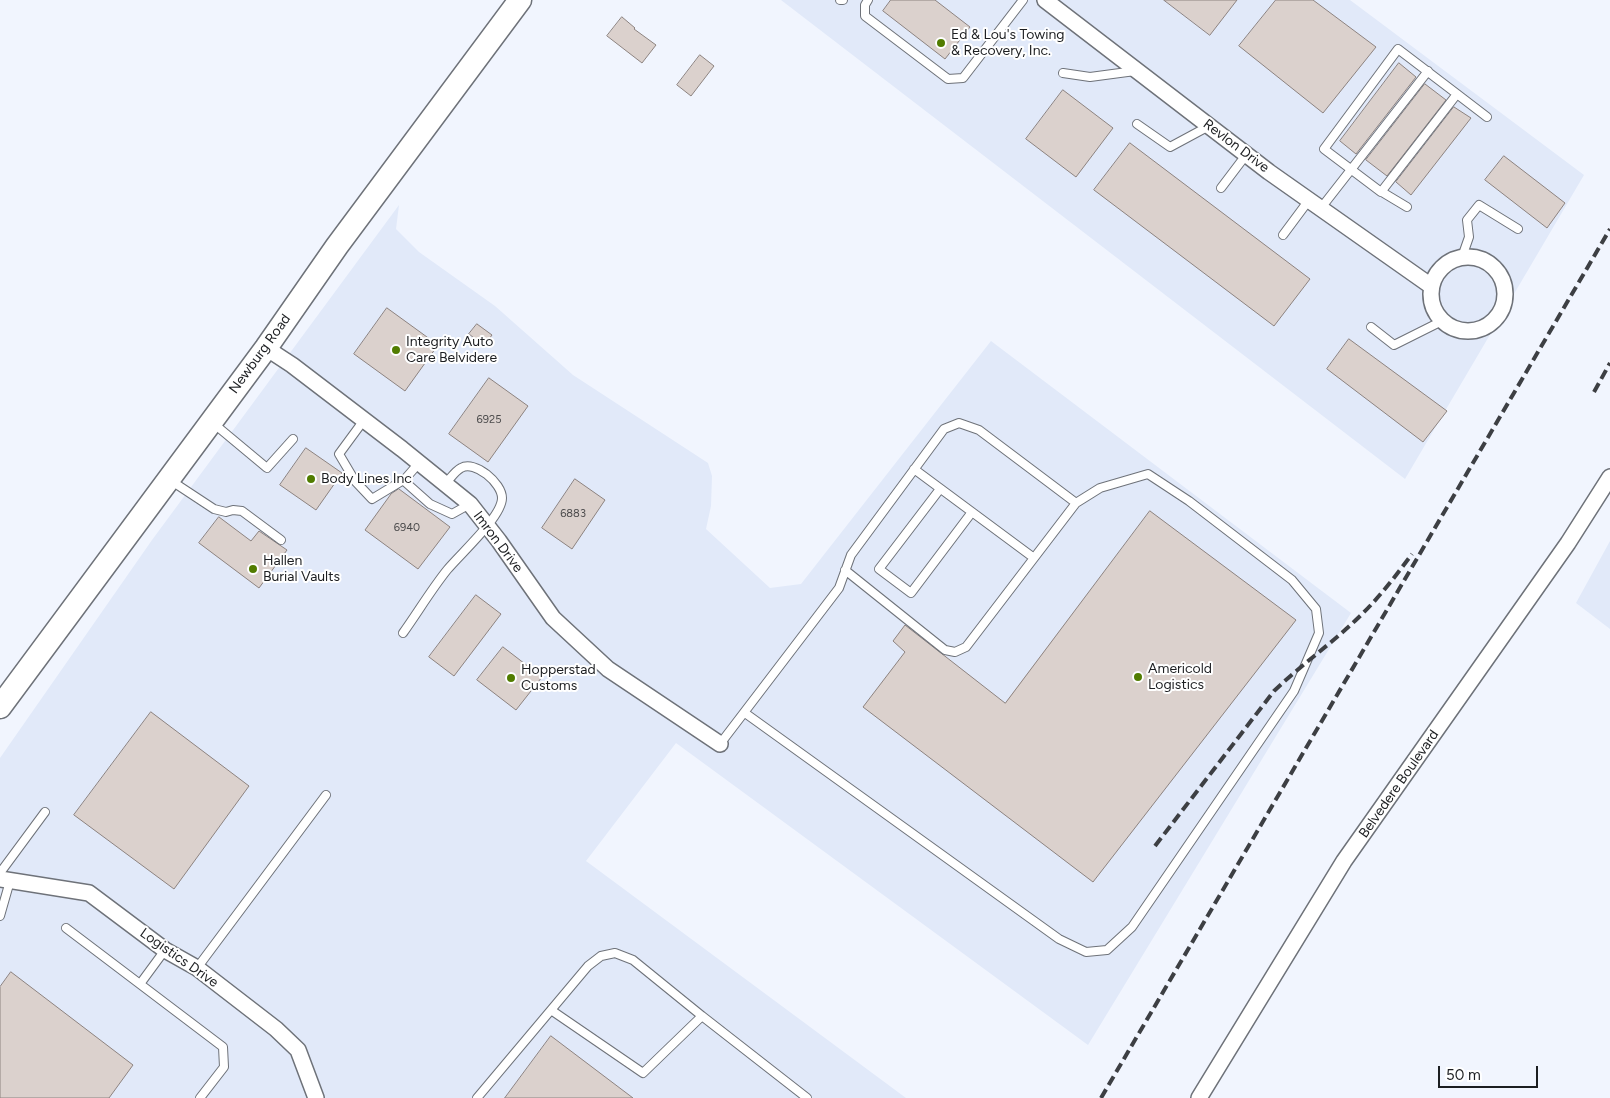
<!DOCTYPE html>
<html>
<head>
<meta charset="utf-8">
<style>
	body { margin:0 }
	#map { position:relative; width:1610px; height:1098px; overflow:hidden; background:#f1f5fe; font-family:Figtree,sans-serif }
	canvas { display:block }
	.scale { position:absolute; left:1438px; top:1066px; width:100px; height:22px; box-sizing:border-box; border:2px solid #1c1e21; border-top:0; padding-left:6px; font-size:15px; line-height:18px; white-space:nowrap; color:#1c1e21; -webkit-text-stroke:4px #fff; paint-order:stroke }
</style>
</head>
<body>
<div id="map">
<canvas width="1610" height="1098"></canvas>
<div class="scale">50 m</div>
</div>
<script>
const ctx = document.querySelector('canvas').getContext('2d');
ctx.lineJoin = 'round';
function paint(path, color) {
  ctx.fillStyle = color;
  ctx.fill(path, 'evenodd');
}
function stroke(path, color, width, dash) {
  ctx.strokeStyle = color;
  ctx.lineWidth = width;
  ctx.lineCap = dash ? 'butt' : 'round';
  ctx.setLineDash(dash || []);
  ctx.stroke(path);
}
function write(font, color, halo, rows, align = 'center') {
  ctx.font = font + ' Figtree,sans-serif';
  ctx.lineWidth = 4;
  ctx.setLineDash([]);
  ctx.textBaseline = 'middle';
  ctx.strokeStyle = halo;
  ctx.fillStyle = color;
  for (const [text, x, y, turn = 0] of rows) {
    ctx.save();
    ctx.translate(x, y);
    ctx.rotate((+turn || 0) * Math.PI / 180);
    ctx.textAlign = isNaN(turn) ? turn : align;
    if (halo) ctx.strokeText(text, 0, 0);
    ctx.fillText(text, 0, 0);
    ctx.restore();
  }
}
paint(new Path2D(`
	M781,0H1350L1584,175L1405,479Z
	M399,205L396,229L419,252L495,306L573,375L708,463L712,476L711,506L706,529L770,588L801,584L991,341L1351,613L1088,1045L676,743L586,861L906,1098H0V758L152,540Z
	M1610,541V629L1576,603Z`), '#e1e9f9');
const building = new Path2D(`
	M891,0H935L970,27L945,59L883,11Z
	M1164,0H1237L1210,35Z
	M1276,0H1313L1376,47L1323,113L1239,46Z
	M622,17L635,28L634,29L656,45L642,63L607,36Z
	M700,55L714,66L691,96L677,85Z
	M1399,63L1416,77L1356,154L1340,141Z
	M1425,84L1446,100L1387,176L1366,160Z
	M1063,90L1113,128L1076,177L1026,139Z
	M1454,107L1471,118L1411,195L1396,182Z
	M1130,143L1310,279L1274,326L1094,190Z
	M1504,156L1565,203L1547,228L1485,180Z
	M387,308L438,345L405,391L354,354Z
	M477,324L492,335L484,346L469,334Z
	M1349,339L1447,411L1423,442L1327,369Z
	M489,378L528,406L488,462L449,434Z
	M306,448L342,473L316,510L280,485Z
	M575,479L605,500L572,549L542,528Z
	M399,489L450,527L418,569L365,530L391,494Z
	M1150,511L1296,620L1093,882L863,707L905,652L893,641L905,625L1005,703Z
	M219,517L251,541L259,531L287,550L259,588L199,543Z
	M476,595L501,614L454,676L429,657Z
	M503,647L542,677L516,710L477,680Z
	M151,712L249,786L174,889L74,815Z
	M11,972L133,1065L109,1098H0V987Z
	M551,1036L633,1098H505Z`);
paint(building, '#dbd1cd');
stroke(building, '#8d8380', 1);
const lane = new Path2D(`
	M840,0H843
	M868,0L865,5V16L948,79L963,78L1023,0
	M1398,49L1457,94L1381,192L1324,149Z
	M1063,73L1090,77L1135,71
	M1457,94L1487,117
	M1137,124L1170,147L1209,126
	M1221,188L1246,155
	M1382,192L1407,207
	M1321,208L1428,71
	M1283,235L1309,200
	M1462,257L1469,237L1467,220L1479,205L1518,229
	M1371,327L1394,345L1442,321
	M364,420L339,454L355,481L372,499L405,479L419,463
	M213,423L267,468L293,439
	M914,469L1034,558
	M170,480L214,509L226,512L233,510L242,511L281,540
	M403,480L430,504L452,514L470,504
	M940,489L879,569L911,593L972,512
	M403,633C418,612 431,590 447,570C460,554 502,517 502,498C502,483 475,460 461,468C455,471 450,479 445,484
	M745,713L1059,939L1086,952L1107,950L1132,927L1294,691L1319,633L1316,609L1292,580L1189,501L1148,474L1100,488L1076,503
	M720,744L839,588L851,555L944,429L959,423L979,430L1076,503L966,647L955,652L945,650L845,570
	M0,873L45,812
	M0,916L10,881
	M66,928L223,1047L224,1067L200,1098
	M197,968L326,795
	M140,984L165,950
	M551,1010L588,966L601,956L615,953L633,960L702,1016
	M477,1098L551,1010L643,1073L702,1016L807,1098`);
const street = new Path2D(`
	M1045,0L1269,172L1431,286
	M1431 294a37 37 0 1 1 74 0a37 37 0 1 1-74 0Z
	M266,348L292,365L402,449L470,504L499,541L553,618L608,669L720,744
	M0,879L89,893L165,950L197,968L276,1029L298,1050L316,1098
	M1199,1098L1344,861L1568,543L1610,477`);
const secondary = new Path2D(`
	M0,707L266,348L337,246L520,0`);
stroke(lane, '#6e7279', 10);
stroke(street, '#6e7279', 18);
stroke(secondary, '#6e7279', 25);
stroke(lane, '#fff', 8);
stroke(street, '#fff', 15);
stroke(secondary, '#fff', 22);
stroke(new Path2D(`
	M1594,392L1610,363
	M1155,846L1274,691C1301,665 1331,644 1358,618C1378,599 1395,577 1412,554
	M1101,1098L1610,229`), '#3d3f43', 4, [10, 5]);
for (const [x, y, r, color] of [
	[941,43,5,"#517c00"],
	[396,350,5,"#517c00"],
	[311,479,5,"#517c00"],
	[253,569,5,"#517c00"],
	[1138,677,5,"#517c00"],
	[511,678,5,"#517c00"]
]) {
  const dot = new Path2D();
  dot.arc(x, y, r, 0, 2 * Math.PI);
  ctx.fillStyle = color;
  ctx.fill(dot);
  stroke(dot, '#fff', 2);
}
write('11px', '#4c4b4c', null, [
	["6925",489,420],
	["6883",573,514],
	["6940",407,528]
]);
write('14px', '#1c1e21', '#fff', [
	["Ed & Lou's Towing",951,35],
	["& Recovery, Inc.",951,51],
	["Integrity Auto",406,342],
	["Care Belvidere",406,358],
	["Body Lines Inc",321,479],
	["Hallen",263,561],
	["Burial Vaults",263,577],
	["Americold",1148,669],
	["Logistics",1148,685],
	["Hopperstad",521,670],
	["Customs",521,686]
], 'left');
write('14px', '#1c1e21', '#fff', [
	["Revlon Drive",1236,146,37],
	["Newburg Road",260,354,-54],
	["Imron Drive",498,542,53],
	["Belvedere Boulevard",1399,784,-55],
	["Logistics Drive",179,958,35]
]);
</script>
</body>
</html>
